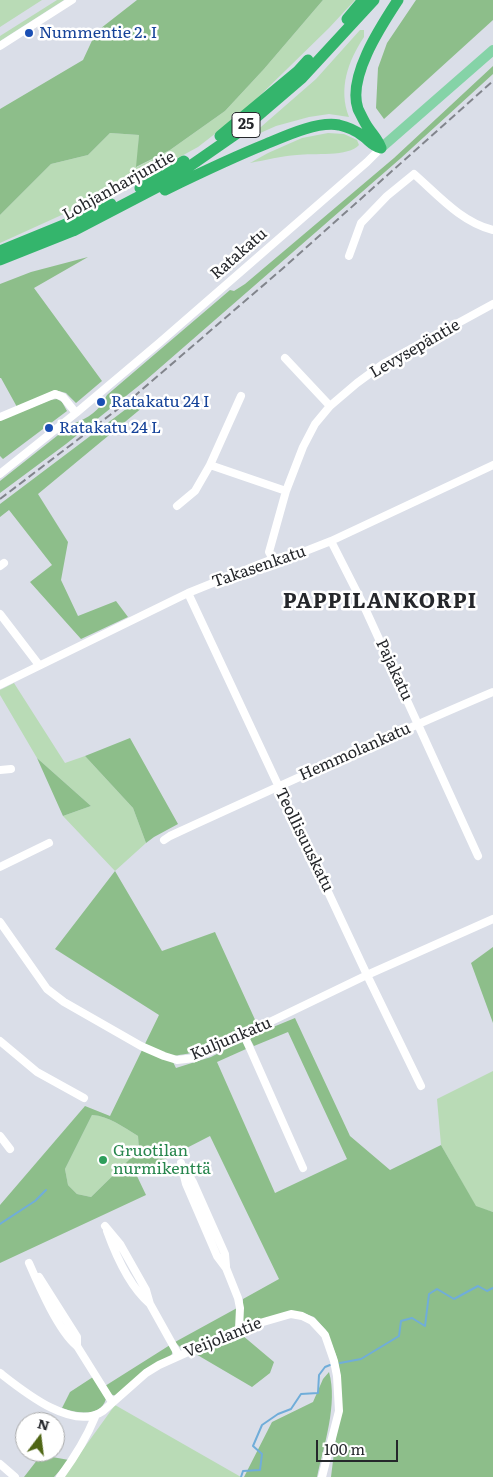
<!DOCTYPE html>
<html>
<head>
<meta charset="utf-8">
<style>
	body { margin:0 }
	#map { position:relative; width:493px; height:1477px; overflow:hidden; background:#dadee8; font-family:Literata,serif }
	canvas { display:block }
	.north { position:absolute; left:15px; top:1412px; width:50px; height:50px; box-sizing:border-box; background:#fff; border:1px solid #a8a9aa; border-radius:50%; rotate:15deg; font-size:14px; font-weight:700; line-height:20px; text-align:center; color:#25272b }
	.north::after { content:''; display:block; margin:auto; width:18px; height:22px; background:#4f6615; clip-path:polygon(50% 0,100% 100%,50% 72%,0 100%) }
	.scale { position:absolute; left:316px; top:1440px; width:82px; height:22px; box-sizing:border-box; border:2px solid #25272b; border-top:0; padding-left:6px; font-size:15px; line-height:18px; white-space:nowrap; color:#25272b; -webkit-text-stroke:4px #fff; paint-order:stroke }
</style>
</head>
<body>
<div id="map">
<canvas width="493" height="1477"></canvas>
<div class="north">N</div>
<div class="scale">100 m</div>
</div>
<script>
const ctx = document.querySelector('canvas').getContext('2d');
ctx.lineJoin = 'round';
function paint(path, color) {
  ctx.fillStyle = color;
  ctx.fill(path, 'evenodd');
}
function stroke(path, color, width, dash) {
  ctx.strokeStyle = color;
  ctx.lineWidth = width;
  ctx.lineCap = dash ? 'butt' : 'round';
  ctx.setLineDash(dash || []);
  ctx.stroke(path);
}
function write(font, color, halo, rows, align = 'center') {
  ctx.font = font + ' Literata,serif';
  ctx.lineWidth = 5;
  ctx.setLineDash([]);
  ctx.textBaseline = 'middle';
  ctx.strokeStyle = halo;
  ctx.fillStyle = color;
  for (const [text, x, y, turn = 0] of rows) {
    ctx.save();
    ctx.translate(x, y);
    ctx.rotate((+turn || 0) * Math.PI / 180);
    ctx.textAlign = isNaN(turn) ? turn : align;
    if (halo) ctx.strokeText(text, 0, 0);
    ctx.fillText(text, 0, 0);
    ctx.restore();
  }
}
paint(new Path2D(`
	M0,0H42L0,27Z
	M57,0H64L0,41V36Z
	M323,0H355L329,28L243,112L198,147L132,183L0,243V215L51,164L88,155L110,133L139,135L137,167L170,150L225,111L264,69Z
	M360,30H364V37C348,61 338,89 349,117L329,114L309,117L276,126L258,134L254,133L316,79Z
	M328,133L344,134L357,140L359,145C349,157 313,153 297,155C281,156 266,160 250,163L268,153L302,138Z
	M14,683L65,763L85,756L133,808L146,843L115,871L63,816L91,806L37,758L0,695V690Z
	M493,1071V1212L476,1207L441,1145L437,1099Z
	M92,1115C109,1116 123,1127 138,1136L139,1150L91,1197L77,1194L68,1185L65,1169Z
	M115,1405L241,1477H63Z`), '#b9dbb6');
paint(new Path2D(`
	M137,0H323L264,69L225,111L170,150L136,167L139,135L110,133L88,155L51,164L0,215V109L83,60L96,32Z
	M416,0H493V20L384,119L376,108L378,68L387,43Z
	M493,66V74L401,158L146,380L66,444L0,493V481L72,424C89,418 99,411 107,395L230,290L234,291L245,284L394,158Z
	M88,257L34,288L102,381L76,403L66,393L55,390L17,407L1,378H0V284L31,272Z
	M57,399L62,402L67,411L3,459L0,456V420L50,400Z
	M138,400L143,407L38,494L68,542L61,580L78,616L116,601L128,617L81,639L30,582L52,565L9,510L0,517V504Z
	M130,738L178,824L154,837L146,843L133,808L85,756Z
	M37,758L91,806L63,816Z
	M115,871L162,951L215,932L257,1024C235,1035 213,1045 190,1053C184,1055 177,1054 171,1058L176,1068L211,1057L242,1041L246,1049L217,1062L275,1193L347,1159L288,1032L254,1046L250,1039L261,1032L295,1018L350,1136L390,1170L441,1145L476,1206L493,1212V1477H331L341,1396L340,1372L336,1355L326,1330L314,1317L303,1313L246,1323L243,1321V1299L279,1279L210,1136L136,1174L146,1195L0,1263V1205L85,1106L110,1116L159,1015L55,949ZM92,1115C109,1116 123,1127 138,1136L139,1150L91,1197L77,1194L68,1185L65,1169Z
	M493,947V1023L471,963Z
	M237,1308L236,1326L233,1328L185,1350L182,1349L175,1342Z
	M242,1335L274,1362L270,1373L252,1387L194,1353L217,1342Z
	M170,1345C172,1350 174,1352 170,1357L145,1370L116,1396L110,1394L105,1386Z
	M329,1372C338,1404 324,1445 317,1477H244L272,1422L313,1402L323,1379Z
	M93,1377L106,1399C100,1418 77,1413 62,1408L70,1392Z
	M41,1455L69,1460L54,1477H24Z`), '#8dbe8a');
stroke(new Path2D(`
	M0,1224L35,1201L46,1190
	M340,1363L361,1359L399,1336L401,1321L412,1318L425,1326L429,1294L437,1289L454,1299L478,1286L487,1291L493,1288
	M241,1477L243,1471L260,1470L262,1454L253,1446L262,1425L278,1414L291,1409L301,1394L318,1393L319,1375L325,1367L330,1365`), '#70add9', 2);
stroke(new Path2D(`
	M0,46L72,0
	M349,256L361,223L387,196L414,174C438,195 461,222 493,230
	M285,358L330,406
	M0,417L55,394L63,397L76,413
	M210,465L241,396
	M0,474L76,413L159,343L367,162L381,148
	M177,506L195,491L210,465L286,491
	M331,541L363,604L478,856
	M273,559L269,552L286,491L303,447L315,424L330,406L357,383L383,364L493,304
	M0,566L4,563
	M188,593L367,975L421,1086
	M0,614L39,665
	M0,685L188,593L260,564L273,559L298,554L331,541L493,465
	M0,770L11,769
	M164,840L170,836C277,787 384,738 493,692
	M0,867L49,843
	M0,922L47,989L64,1002L141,1046L164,1056L177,1060L195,1058L367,975L493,919
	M244,1035L303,1168
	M0,1041L37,1072L84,1098
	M0,1136L10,1149
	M181,1163L186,1184L217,1256L226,1268L238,1298L240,1308L239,1329
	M185,1169L193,1182L225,1254L226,1266
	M105,1226L120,1244L146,1290L150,1304L179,1356
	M107,1231C116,1256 130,1287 150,1304
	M29,1263C39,1286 59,1332 77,1346L112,1402
	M39,1277L77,1337V1346
	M0,1373C23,1391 73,1432 103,1411L146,1373L159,1365L239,1329L291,1314L302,1316L312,1321L325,1335L334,1361L337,1376L339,1411L322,1477
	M0,1464L15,1477
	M60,1477C74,1458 86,1439 95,1417`), '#fff', 8);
stroke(new Path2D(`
	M381,148L493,50`), '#85d3a7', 10);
stroke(new Path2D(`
	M347,19L363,0
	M220,136L298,71L308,60
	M381,148C378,140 374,136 369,129C365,124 361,115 358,109C347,77 381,26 398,0
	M140,188L184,161
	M165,190C198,174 231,158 266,144C285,136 317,121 339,125C348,127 355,130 363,136C370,141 371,145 381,148
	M0,251L78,219L111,204
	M0,260L73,231L167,182L239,132L302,78L374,0`), '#34b56c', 11);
stroke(new Path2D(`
	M0,499L131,399L281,270L493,81`), '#82858c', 2, [8, 4]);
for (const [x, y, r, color] of [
	[29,33,5,"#1a4fb4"],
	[101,402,5,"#1a4fb4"],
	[49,428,5,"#1a4fb4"],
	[103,1160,5,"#2e9e5b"]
]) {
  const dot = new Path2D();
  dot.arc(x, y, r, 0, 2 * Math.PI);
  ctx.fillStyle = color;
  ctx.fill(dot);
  stroke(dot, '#fff', 2);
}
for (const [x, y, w] of [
	[246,125,28]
]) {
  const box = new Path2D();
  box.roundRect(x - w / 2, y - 12.5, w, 25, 4);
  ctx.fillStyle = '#fff';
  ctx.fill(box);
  stroke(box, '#25272b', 1);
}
write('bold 15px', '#25272b', null, [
	["25",246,125]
]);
write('16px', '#164399', '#fff', [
	["Nummentie 2. I",39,33],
	["Ratakatu 24 I",111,402],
	["Ratakatu 24 L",59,428]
], 'left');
write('16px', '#25272b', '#fff', [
	["Lohjanharjuntie",119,186,-29],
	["Ratakatu",239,254,-41],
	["Levysepäntie",415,349,-30],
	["Takasenkatu",259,567,-19],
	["Pajakatu",394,670,65],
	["Hemmolankatu",355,752,-24],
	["Teollisuuskatu",304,840,64],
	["Kuljunkatu",231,1039,-23],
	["Veijolantie",223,1338,-22]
]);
write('16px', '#27864d', '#fff', [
	["Gruotilan",113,1151],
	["nurmikenttä",113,1169]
], 'left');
ctx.letterSpacing = '1px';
write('bold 21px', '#25272b', '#fff', [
	["PAPPILANKORPI",380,602]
]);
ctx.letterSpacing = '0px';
</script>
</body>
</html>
